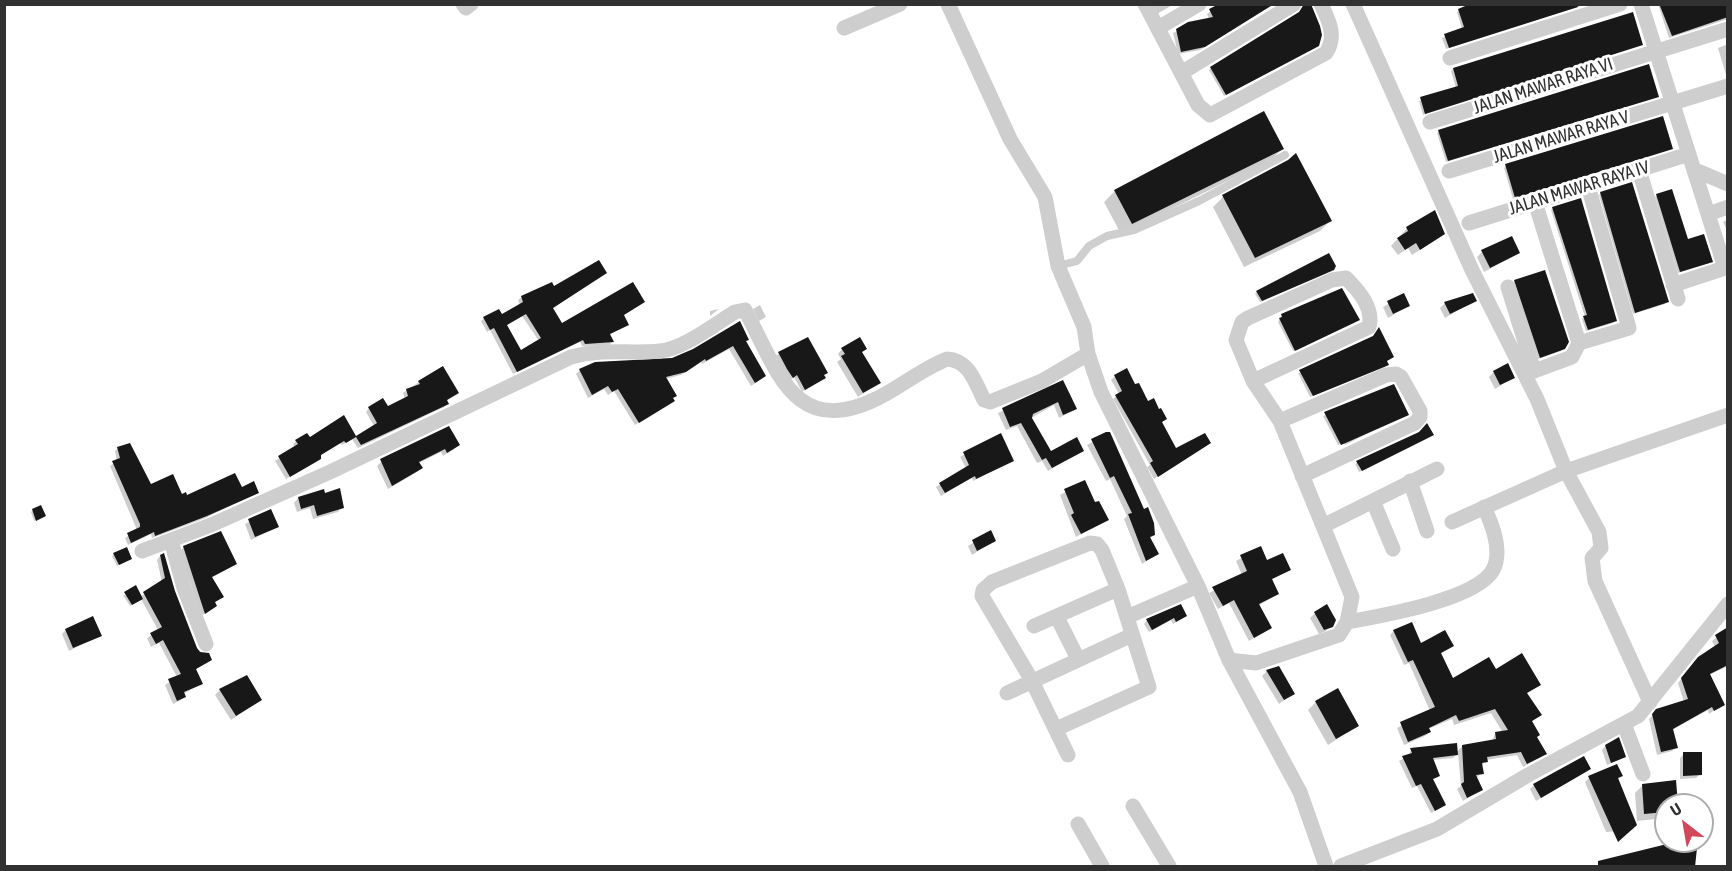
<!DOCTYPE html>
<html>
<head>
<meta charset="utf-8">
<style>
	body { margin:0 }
	#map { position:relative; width:1732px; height:871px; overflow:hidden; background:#fff; font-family:"Asap Condensed",sans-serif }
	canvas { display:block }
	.frame { position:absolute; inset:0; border:6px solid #313131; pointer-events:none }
	.north { position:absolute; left:1654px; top:793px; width:60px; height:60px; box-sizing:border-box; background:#fff; border:2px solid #adadad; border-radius:50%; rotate:329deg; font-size:16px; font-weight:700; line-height:24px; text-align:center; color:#313131 }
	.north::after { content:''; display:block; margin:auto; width:21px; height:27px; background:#d3475b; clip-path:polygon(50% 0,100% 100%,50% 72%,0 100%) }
</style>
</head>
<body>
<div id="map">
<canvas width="1732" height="871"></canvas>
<div class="frame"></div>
<div class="north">U</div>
</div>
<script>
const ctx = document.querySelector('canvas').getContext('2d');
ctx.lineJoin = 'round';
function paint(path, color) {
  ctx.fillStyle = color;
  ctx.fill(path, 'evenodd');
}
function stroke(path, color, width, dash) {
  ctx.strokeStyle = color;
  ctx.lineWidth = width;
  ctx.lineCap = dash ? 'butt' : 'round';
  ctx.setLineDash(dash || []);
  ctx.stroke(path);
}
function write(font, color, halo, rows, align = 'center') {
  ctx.font = font + ' "Asap Condensed",sans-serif';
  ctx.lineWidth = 6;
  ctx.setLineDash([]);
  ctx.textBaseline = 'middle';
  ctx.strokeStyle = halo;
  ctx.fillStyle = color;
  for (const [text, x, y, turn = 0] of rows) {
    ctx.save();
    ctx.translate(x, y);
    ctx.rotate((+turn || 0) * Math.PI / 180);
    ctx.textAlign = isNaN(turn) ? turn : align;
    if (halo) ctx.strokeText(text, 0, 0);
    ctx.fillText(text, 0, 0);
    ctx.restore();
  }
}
paint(new Path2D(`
	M1151,4H1174L1157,14Z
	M1215,4H1274L1200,50L1178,54L1173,33L1209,19L1207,14L1216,7Z
	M1475,4H1587L1446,49L1442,38L1462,29L1457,12Z
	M1658,4H1728V19L1669,38Z
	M1728,44V78H1727L1718,48Z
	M1641,45L1423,115L1419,101L1456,88L1451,71L1453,69Z
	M1315,48L1224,96L1209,70L1211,68Z
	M1658,96L1446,162L1437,133L1439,131Z
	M1672,148L1513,199L1504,168L1506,166Z
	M1282,149L1272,159L1121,234L1104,202L1115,191Z
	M1601,193L1667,302L1665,304L1633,314L1599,195Z
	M1657,195L1687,241L1711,261L1709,263L1678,273L1655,197Z
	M1223,197L1330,221L1320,231L1244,267L1213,207Z
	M1553,208L1615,321L1613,323L1586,331L1582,319L1585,317L1551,210Z
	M1728,219V232L1723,222Z
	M1407,228L1444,234L1412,255L1408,248L1398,255L1391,246Z
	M1482,252L1519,253L1484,272L1477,257Z
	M1330,272L1260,302L1255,294L1257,292Z
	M605,273L552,309L562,325L643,302L623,315L627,325L609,335L612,342L609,345L582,346L580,342L513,374L490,330L487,332L481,321L484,318L501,316L520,305L518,300L522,297ZM522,316L539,341L520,352L505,326Z
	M1515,281L1564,348L1561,351L1538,359L1513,283Z
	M1403,295L1408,306L1388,318L1383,307Z
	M1475,300L1445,318L1440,308L1445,303Z
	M760,305L766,317L759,321L753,309Z
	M719,309L710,316V311Z
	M1282,315L1358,320L1293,351L1278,322Z
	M807,339L824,378L802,392L794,377L790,380L775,356Z
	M745,342L764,376L760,380L751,386L729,349L702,364L701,362L681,375L665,379L674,401L635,425L614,391L608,395L604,389L588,398L576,374L580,370L673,360Z
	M842,349L861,352L879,382L858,397L837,362L841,359L838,354Z
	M1385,362V367L1310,397L1298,373Z
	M1494,372L1514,377L1495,389L1489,377Z
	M1115,376L1165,419L1161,423L1175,450L1209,443L1154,479L1147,467L1150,465L1113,399L1119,394L1111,380Z
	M419,382L457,393L446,401L447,404L444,407L358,448L352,439L342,445L340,443L319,456L316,462L286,479L275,461L295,448L293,444L296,441L310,439L343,417L356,438L374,426L366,412L369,408H387L405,399L403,393Z
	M1063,382L1076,409L1059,418L1054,405L1031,418L1050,453L1082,450L1048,471L1042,461L1037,463L1017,426L1006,430L998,413Z
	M1389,386H1393L1408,413L1345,445L1344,443L1338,445L1323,416Z
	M448,428L458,445L454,449L443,456L441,452L419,463L421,468L417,472L388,489L377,466L381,462Z
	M1106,434L1154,535L1149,539L1157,554L1142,564L1124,519L1127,516L1110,479L1106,481L1087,445Z
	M1000,435L1012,461L973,481L972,477L941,496L936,487L966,468L960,457Z
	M1430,437L1359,472L1355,464L1357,463Z
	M118,448L150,486L186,497L241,489L257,493L203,519L152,538L151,534L128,545L125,538L137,530L110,466L117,461L115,451Z
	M1084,481L1094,504L1107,520L1076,537L1060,495Z
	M324,495L342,507L338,512L313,519L310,508L297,512L294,503L298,498Z
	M33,510L44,516L34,521L31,512Z
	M270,511L277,527L251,540L245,524Z
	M990,532L994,541L972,555L968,546Z
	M184,547L235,564L211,578L222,597L213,603L211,609L201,616L180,551Z
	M1260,548L1266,562L1289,570L1271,580L1277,594L1258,606L1270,628L1249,641L1229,603L1218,609L1209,593L1242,575L1236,561Z
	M114,554L131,559L117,566L112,556Z
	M160,556L196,648L211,659L195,670L201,684L183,694L185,696L181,700L173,704L165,685L177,677L159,643L151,647L147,638L158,630L141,599L130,606L123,595L140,597L162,582L157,560Z
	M1315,613L1331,626L1326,631L1319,634L1310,618Z
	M1186,616L1173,624L1171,620L1149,632L1144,624L1147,620Z
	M1728,628V666L1709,675L1723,704L1709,714L1708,710L1672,730L1676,747L1672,751L1657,755L1649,719L1657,711L1684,702L1678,683L1694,663L1715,647L1712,641Z
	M66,630L100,635L69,651L62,634Z
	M1394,631L1420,645L1452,646L1440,654L1452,681L1496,671L1539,684L1526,694L1540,715L1531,722L1535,737L1545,754L1523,767L1517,755L1486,760L1481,766L1482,773L1476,778L1482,789L1463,801L1457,789L1461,786L1458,753L1453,758L1432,760L1438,776L1432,780L1444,805L1431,813L1417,786L1412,788L1399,761L1409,755L1411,750L1456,753L1462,746L1492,741L1495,734L1503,733L1491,713L1454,725L1452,719L1428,729L1430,732L1425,736L1404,745L1397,728L1430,711L1409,663L1404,665L1390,635Z
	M1267,671L1293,694L1279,704L1262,676Z
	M220,690L261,700L231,720L215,695Z
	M1316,702L1357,726L1328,745L1308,710Z
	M1605,746L1625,757L1607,765L1602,750Z
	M1684,754L1700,774L1696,778L1680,779V758Z
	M1589,769L1536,801L1530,789L1534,785Z
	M1621,776L1617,780L1636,826L1632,830L1606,832L1585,782L1589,778Z
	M1643,785L1676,805H1666V818L1637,821L1635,793Z`), '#0003');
paint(new Path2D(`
	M1219,4H1274L1205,47L1181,52L1176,29L1188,22L1213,17L1209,9Z
	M1304,4H1311L1320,26L1322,35L1319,46L1226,95L1210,67L1299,12Z
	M1470,4H1577L1578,7L1449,48L1444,34L1464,27L1458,9Z
	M1666,4H1728V17L1672,36L1660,6Z
	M1633,12L1643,45L1425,114L1420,97L1458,86L1453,68Z
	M1649,64L1659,97L1448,161L1438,130Z
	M1264,111L1284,149L1132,224L1114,190Z
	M1663,116L1673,149L1515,198L1505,164Z
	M1296,153L1332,221L1255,258L1222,195L1288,160Z
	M1632,182L1669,302L1635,313L1600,192Z
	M1672,189L1688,239L1704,234L1713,262L1680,272L1656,194Z
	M1581,198L1617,321L1588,330L1583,316L1587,315L1552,207Z
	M1435,210L1445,234L1420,250L1416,243L1405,250L1397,238L1408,231L1406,227Z
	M1512,236L1520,253L1490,268L1481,250Z
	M1329,253L1336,266L1334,270L1262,301L1256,291Z
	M599,260L607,273L553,308L562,323L633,282L645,302L624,315L629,325L610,334L614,342L585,344L583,340L517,372L494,328L490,330L483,317L499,309L502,314L523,302L521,296L552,282L554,286ZM526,314L541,338L521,350L507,325Z
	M1545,270L1569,342L1565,349L1540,358L1514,280Z
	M1342,288L1360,320L1295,351L1279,318L1282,317L1281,314Z
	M1404,293L1410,306L1393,314L1387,301Z
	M1473,293L1477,301L1450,314L1444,302Z
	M740,321L749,340L746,341L766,376L755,383L733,346L706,361L705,359L686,372L666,377L677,396L673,398L675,401L639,423L618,389L612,392L608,386L592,395L579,369L595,362L672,358L693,349Z
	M1379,327L1394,357L1387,361L1389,365L1313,396L1299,370L1373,336Z
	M808,337L828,373L824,375L826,378L805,390L797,375L793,378L787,369L778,352Z
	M860,337L867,349L862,352L881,383L863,393L841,356L845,354L841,348Z
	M1508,363L1515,378L1500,385L1493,371Z
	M443,366L459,393L447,400L449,404L361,445L356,437L346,443L344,441L321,455V459L290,477L278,456L298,444L295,440L307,433L310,437L344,415L356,436L377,423L368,407L383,398L388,406L408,396L406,389L420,384L418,381Z
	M1127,368L1135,384L1139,383L1148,401L1154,398L1159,409L1161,408L1167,419L1162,422L1176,448L1205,433L1211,443L1158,477L1150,463L1153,461L1115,395L1122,391L1114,375Z
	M1063,380L1077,409L1063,415L1058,402L1033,414L1032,418L1051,451L1077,437L1084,451L1052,468L1046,458L1042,460L1021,423L1010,427L1002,408Z
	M1394,384L1409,415L1341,445L1324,412Z
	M1427,423L1434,435L1362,471L1356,461L1419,432Z
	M449,426L460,445L447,453L445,449L419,462L423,468L392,486L380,459Z
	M1106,432H1110L1144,509L1148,507L1154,523L1155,535L1150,537L1159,554L1146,561L1128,514L1132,513L1114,476L1110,478L1091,439Z
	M1001,433L1014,461L976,479L975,476L945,493L939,483L969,465L963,452Z
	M130,443L151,484L173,474L182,494L186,492L187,495L235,473L242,487L254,481L259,493L207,516L155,536L154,532L131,543L127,533L140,527V524L112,461L120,458L117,447Z
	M1085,480L1095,502L1099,501L1109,520L1081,534L1071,515L1074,513L1064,489Z
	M340,488L344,508L317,516L314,505L301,509L298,497L324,489L325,493Z
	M41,505L46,516L36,521L32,509Z
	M271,509L279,527L255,537L248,519Z
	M991,530L996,541L977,551L972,540Z
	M221,531L237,564L212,577L224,597L215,602L217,606L205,614L183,546Z
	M1261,546L1267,560L1283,553L1291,570L1272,579L1279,594L1259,604L1272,628L1254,638L1234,600L1223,606L1212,587L1247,571L1240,555Z
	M127,547L132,559L119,565L113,553Z
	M164,553L175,591L197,648L200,652L209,653L212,660L196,669L203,684L184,692L186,697L177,701L168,679L181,674L163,640L156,644L150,633L162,627L143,592L165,578L160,555Z
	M136,585L143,599L132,605L124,592Z
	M1181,604L1187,616L1176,622L1174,618L1152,630L1146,619Z
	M1327,604L1336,620L1333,627L1324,630L1314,612Z
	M93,616L102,636L73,648L65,629Z
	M1412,622L1421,643L1445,630L1454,646L1441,653L1453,678L1489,657L1496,669L1522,653L1541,685L1527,693L1542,715L1532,721L1540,735L1537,737L1547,754L1527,764L1521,752L1487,757L1488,762L1482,763L1484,774L1476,775L1483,790L1467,798L1461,784L1464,782L1462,745L1496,739L1495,732L1508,730L1495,709L1459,721L1456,715L1429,728L1431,732L1408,742L1400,722L1435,707L1413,660L1408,662L1393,630Z
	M1728,627V665L1710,674L1725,705L1714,711L1712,707L1673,729L1678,748L1661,752L1652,714L1656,709L1688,699L1681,678L1698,657L1719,643L1715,635Z
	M1279,666L1295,694L1284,700L1266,670Z
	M247,675L262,700L236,716L219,689Z
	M1338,688L1359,726L1336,739L1315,701Z
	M1619,737L1626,757L1611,763L1605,745Z
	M1457,743L1458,755L1433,758L1440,776L1433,779L1446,805L1435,811L1421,784L1416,786L1402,756L1412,753L1410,748Z
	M1683,752H1702V775L1683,776Z
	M1584,756L1591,769L1541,798L1533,784Z
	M1617,764L1623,776L1618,778L1637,825L1618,842L1588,776Z
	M1676,780L1678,805H1666V812L1644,814L1642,784Z
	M1679,844L1697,848L1695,867H1598V861L1663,845Z`), '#181818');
stroke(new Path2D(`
	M1058,266L1077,261L1089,246L1107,236L1134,230L1199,201L1285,155`), '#cecece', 8);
stroke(new Path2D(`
	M463,4L466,8L471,4
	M948,4L1010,139L1045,197L1058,266L1084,327L1088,354L1101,392L1198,586L1229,660L1300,792L1326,866
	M1145,4L1198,105L1210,115L1326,53C1337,36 1329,21 1321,4
	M1353,4L1472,270L1537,399L1566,471L1599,532L1601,548L1592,558L1595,581L1650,702
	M1641,4L1708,214L1728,207
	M844,28L900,4
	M1158,28L1199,4
	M1450,58L1620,4
	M1181,73L1294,4
	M1430,122L1728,29
	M1639,170L1678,299
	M1695,170L1728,184
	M1449,171L1728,86
	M1535,202L1579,343
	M1708,214L1725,268
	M1469,223L1689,154
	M1673,285L1728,267
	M1508,287L1534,371L1572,357L1579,343
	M1579,343L1629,328L1588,186
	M1280,421L1386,375L1396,374L1401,377L1420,411V417L1415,423L1302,476
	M1410,481L1427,531
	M1373,501L1393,549
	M1452,522L1566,471L1728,415
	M1323,526L1437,469
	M171,540L184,588L206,644
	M142,551L211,525L330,472L571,357C603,348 628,354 660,351C683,349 715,324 735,312L745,310C777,369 794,440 878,398C902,386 922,369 947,359C969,360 975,382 984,400L990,402L1042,381L1088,354
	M1057,617L1078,659
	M1127,617L1198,586
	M1347,622C1380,616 1476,600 1493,570C1503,551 1492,524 1484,507
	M1034,626L1118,589
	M1229,660L1256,663L1339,635L1347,622L1352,597L1280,421L1253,381L1236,340L1242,322L1248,318L1332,280L1346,278C1359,291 1374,308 1369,327L1253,381
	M1007,693L1132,635
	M1624,724L1643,774
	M1056,729L1149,687L1118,589L1102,550L1097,544L1090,543L992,582L983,590L982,596L1031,679L1068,755
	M1133,806L1169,866
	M1078,824L1102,866
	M1341,866L1437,829L1528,775L1638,716L1728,604`), '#cecece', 15);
write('18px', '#313131', '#fff', [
	["JALAN MAWAR RAYA VI",1543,86,-18],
	["JALAN MAWAR RAYA V",1561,137,-17],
	["JALAN MAWAR RAYA IV",1579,188,-17]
]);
</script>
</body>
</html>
